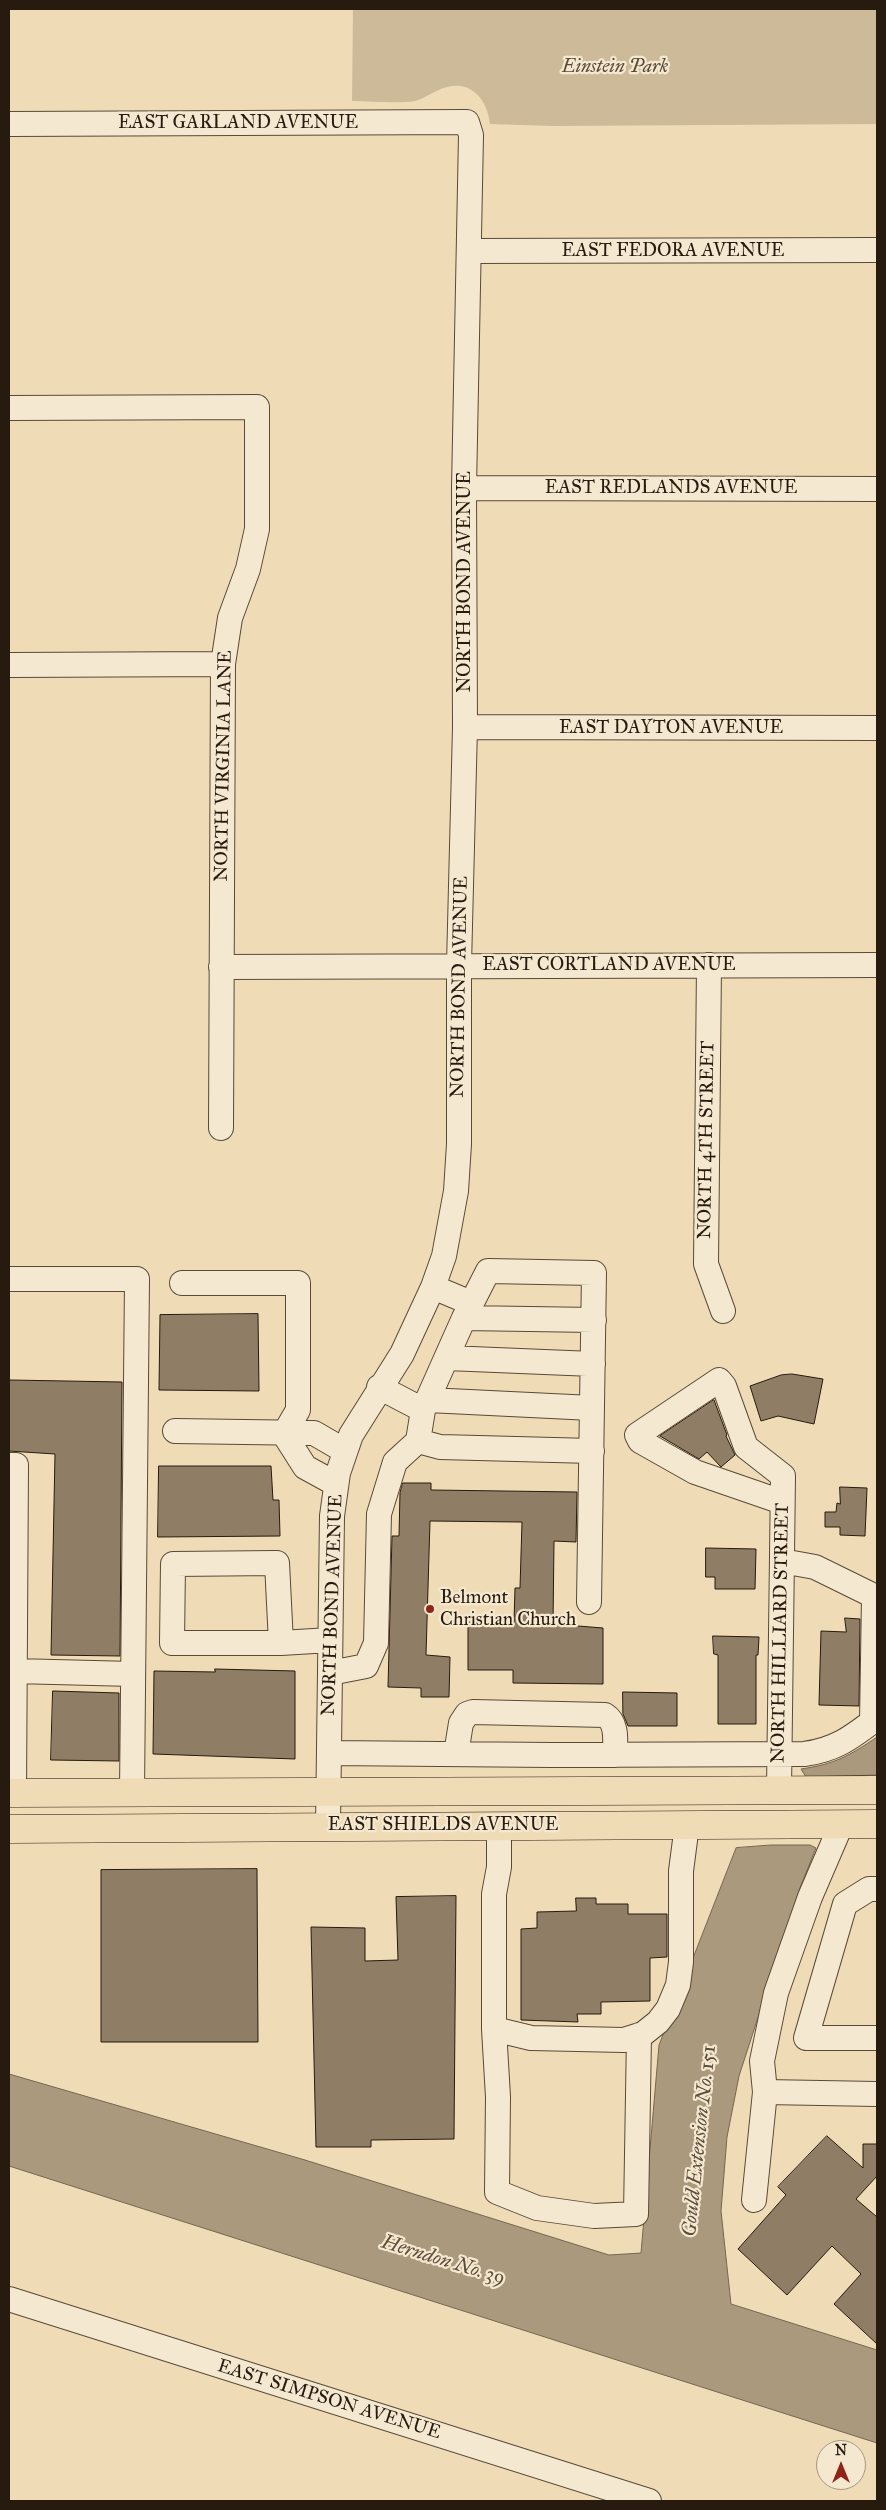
<!DOCTYPE html>
<html>
<head>
<meta charset="utf-8">
<style>
	body { margin:0 }
	#map { position:relative; width:886px; height:2510px; overflow:hidden; background:#efdbb6; font-family:"IM FELL Great Primer",serif }
	canvas { display:block }
	.frame { position:absolute; inset:0; border:10px solid #271a0e; pointer-events:none }
	.north { position:absolute; left:816px; top:2440px; width:50px; height:50px; box-sizing:border-box; background:#f5e8d0; border:1px solid #a39682; border-radius:50%; rotate:0deg; font-size:14px; font-weight:700; line-height:20px; text-align:center; color:#271a0e }
	.north::after { content:''; display:block; margin:auto; width:18px; height:22px; background:#8f2418; clip-path:polygon(50% 0,100% 100%,50% 72%,0 100%) }
</style>
</head>
<body>
<div id="map">
<canvas width="886" height="2510"></canvas>
<div class="frame"></div>
<div class="north">N</div>
</div>
<script>
const ctx = document.querySelector('canvas').getContext('2d');
ctx.lineJoin = 'round';
function paint(path, color) {
  ctx.fillStyle = color;
  ctx.fill(path, 'evenodd');
}
function stroke(path, color, width, dash) {
  ctx.strokeStyle = color;
  ctx.lineWidth = width;
  ctx.lineCap = dash ? 'butt' : 'round';
  ctx.setLineDash(dash || []);
  ctx.stroke(path);
}
function write(font, color, halo, rows, align = 'center') {
  ctx.font = font + ' "IM FELL Great Primer",serif';
  ctx.lineWidth = 4.5;
  ctx.setLineDash([]);
  ctx.textBaseline = 'middle';
  ctx.strokeStyle = halo;
  ctx.fillStyle = color;
  for (const [text, x, y, turn = 0] of rows) {
    ctx.save();
    ctx.translate(x, y);
    ctx.rotate((+turn || 0) * Math.PI / 180);
    ctx.textAlign = isNaN(turn) ? turn : align;
    if (halo) ctx.strokeText(text, 0, 0);
    ctx.fillText(text, 0, 0);
    ctx.restore();
  }
}
paint(new Path2D(`
	M353,9H877V124L552,126L490,124C488,101 472,80 447,87C435,90 426,98 415,101C395,104 372,101 352,101Z`), '#cdba99');
const water = new Path2D(`
	M877,1737V1775L806,1777L801,1769C835,1764 849,1756 877,1737Z
	M771,1845H810L816,1848L800,1888L739,2076L727,2137L721,2211L731,2304L877,2350V2443L9,2166V2074L305,2160L609,2255L641,2253L659,2045L736,1848Z`);
paint(water, '#ab997d');
stroke(water, '#766651', 1);
const building = new Path2D(`
	M258,1314L259,1391L159,1390L160,1315Z
	M792,1374L823,1379L814,1424L778,1416L761,1421L750,1386L781,1375Z
	M9,1380L122,1382L120,1656L51,1655L55,1454L9,1451Z
	M714,1400L727,1435L726,1436L735,1455L721,1467L707,1452L699,1459L660,1436Z
	M159,1466H271L273,1500H279L280,1536L158,1537Z
	M403,1483H431V1490L577,1492L576,1542L554,1541L553,1624L603,1628V1684L513,1683V1670H468V1622H514L515,1588H520L522,1522L430,1521L426,1655L450,1657L449,1697H421V1688L388,1687L392,1536H399L400,1493Z
	M840,1487L867,1488L865,1536L840,1535V1527H825V1512H836L837,1503L840,1504Z
	M706,1548L756,1549L755,1589H715V1577H706Z
	M845,1618L860,1619L859,1706L819,1705L821,1631L846,1632Z
	M713,1636L759,1637L758,1655H756V1724H718V1655L714,1654Z
	M215,1669L295,1671V1759L153,1754L154,1671L215,1672Z
	M53,1691L119,1693V1761L51,1760Z
	M623,1692L677,1693V1726H628L623,1714Z
	M257,1869L258,2042H101V1870Z
	M456,1896L454,2139L371,2140V2147H316L311,1927L365,1928V1961L398,1960L396,1897Z
	M576,1898H596V1904H628V1914H667V1957L650,1958V2001L601,2002V2014H577L578,2022L521,2020V1929L537,1928V1912L576,1911Z
	M827,2136L863,2168V2144H877V2176L856,2199L877,2217V2344L834,2304L861,2274L832,2246L787,2295L738,2249L786,2195L778,2187Z`);
paint(building, '#8f7e65');
stroke(building, '#271a0e', 1);
const minor = new Path2D(`
	M9,124L467,122L471,135L464,488L465,727L459,965V1144L456,1191L444,1256L433,1287L402,1354L351,1435L338,1473L332,1516L328,1826
	M469,251L877,250
	M9,408L257,407V529L248,569L230,618L223,664L221,1128
	M464,488L877,489
	M9,665L223,664
	M465,727L877,728
	M709,965L706,1264L723,1311
	M221,967L877,965
	M9,1279H137L132,1793
	M182,1283H298V1410L284,1434
	M433,1287L471,1303
	M464,1318L594,1320
	M447,1358L593,1364
	M379,1387L423,1410
	M428,1400L592,1408
	M175,1431L314,1433L345,1451
	M284,1434L305,1467L336,1484
	M418,1441L440,1447L592,1451
	M9,1465H16L14,1793
	M782,1561L815,1567L874,1596L872,1722
	M281,1643L277,1563L173,1564L172,1643H281L330,1640
	M14,1671L133,1674
	M330,1673L366,1666L376,1643L379,1514L395,1462L418,1441L423,1410L464,1318L488,1271L594,1273L589,1602
	M329,1753L552,1755L804,1754C836,1750 852,1737 877,1718
	M456,1754L461,1723L467,1714L473,1712L605,1715C618,1723 615,1742 615,1755
	M779,1790L783,1476L746,1447L724,1386L719,1380L637,1435L640,1441L695,1472L782,1502
	M499,1825V1867L494,1894V2029L498,2097L497,2192L537,2208L594,2216L636,2214L639,2035
	M877,1889H869L845,1904L806,2038H877
	M494,2029L531,2038L624,2040L643,2034L658,2022L668,2009L678,1985L681,1962V1871L687,1825
	M765,2092L877,2094
	M754,2200L765,2092L762,2061L776,1993L810,1897L841,1825
	M9,2299L649,2501`);
const major = new Path2D(`
	M9,1793L877,1790
	M9,1829L877,1824`);
stroke(minor, '#594a38', 26);
stroke(major, '#271a0e', 29);
stroke(minor, '#f5e8d0', 24);
stroke(major, '#efdbb6', 28);
for (const [x, y, r, color] of [
	[430,1609,5,"#8f2418"]
]) {
  const dot = new Path2D();
  dot.arc(x, y, r, 0, 2 * Math.PI);
  ctx.fillStyle = color;
  ctx.fill(dot);
  stroke(dot, '#f5e8d0', 2);
}
write('italic 19px', '#594a38', '#f5e8d0', [
	["Einstein Park",615,67]
]);
write('19px', '#271a0e', '#f5e8d0', [
	["EAST GARLAND AVENUE",238,123],
	["EAST FEDORA AVENUE",673,251],
	["EAST REDLANDS AVENUE",671,488],
	["NORTH BOND AVENUE",465,582,-90],
	["EAST DAYTON AVENUE",671,728],
	["NORTH VIRGINIA LANE",224,766,-89],
	["EAST CORTLAND AVENUE",609,965],
	["NORTH BOND AVENUE",460,987,-89],
	["NORTH 4TH STREET",707,1140,-89],
	["NORTH BOND AVENUE",333,1605,-88],
	["NORTH HILLIARD STREET",781,1633,-89],
	["EAST SHIELDS AVENUE",443,1825],
	["EAST SIMPSON AVENUE",329,2400,17]
]);
write('19px', '#271a0e', '#f5e8d0', [
	["Belmont",440,1598],
	["Christian Church",440,1620]
], 'left');
write('italic 20px', '#5c4d3a', '#f5e8d0', [
	["Gould Extension No. 151",700,2141,-84],
	["Herndon No. 39",443,2261,17]
]);
</script>
</body>
</html>
